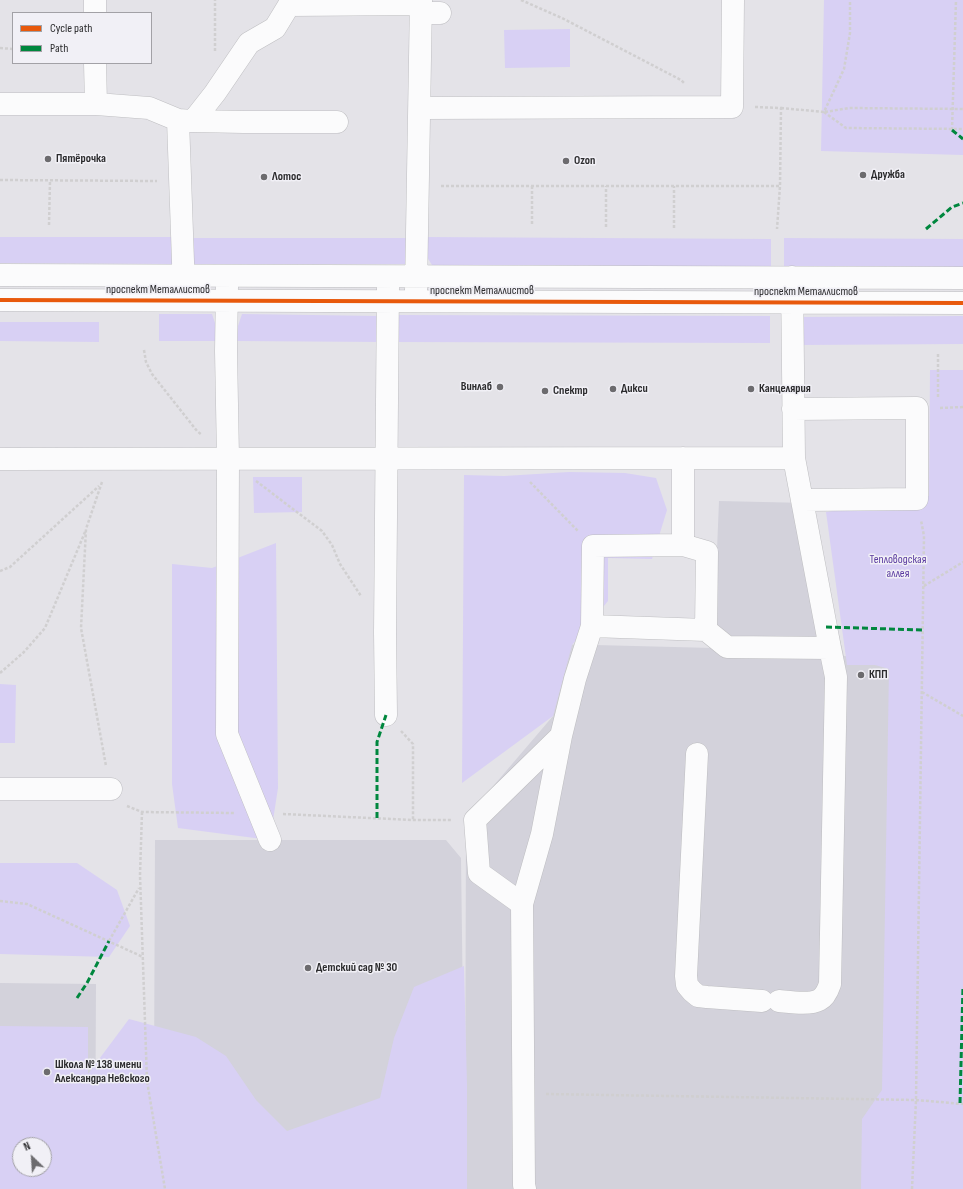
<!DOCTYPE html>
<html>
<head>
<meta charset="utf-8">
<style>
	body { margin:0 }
	#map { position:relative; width:963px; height:1189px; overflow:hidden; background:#e4e3e8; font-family:"Sofia Sans Condensed",sans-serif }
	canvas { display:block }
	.legend { position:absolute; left:12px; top:12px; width:140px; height:52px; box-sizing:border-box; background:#f1f0f6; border:1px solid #a2a1a6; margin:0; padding:5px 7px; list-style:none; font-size:12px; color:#2b2b2d }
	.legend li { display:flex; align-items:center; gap:8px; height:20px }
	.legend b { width:20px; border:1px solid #a2a1a6 }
	.north { position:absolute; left:12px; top:1137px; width:40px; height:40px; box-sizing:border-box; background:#f1f0f6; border:1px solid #a2a1a6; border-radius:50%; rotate:335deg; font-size:11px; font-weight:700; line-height:16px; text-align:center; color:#2b2b2d }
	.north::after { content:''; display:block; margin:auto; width:14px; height:18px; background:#6c6b6e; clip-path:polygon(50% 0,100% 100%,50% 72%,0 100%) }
</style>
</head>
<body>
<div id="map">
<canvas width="963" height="1189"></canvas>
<ul class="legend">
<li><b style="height:5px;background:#e8590c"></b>Cycle path</li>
<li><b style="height:5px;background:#00873e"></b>Path</li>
</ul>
<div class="north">N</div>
</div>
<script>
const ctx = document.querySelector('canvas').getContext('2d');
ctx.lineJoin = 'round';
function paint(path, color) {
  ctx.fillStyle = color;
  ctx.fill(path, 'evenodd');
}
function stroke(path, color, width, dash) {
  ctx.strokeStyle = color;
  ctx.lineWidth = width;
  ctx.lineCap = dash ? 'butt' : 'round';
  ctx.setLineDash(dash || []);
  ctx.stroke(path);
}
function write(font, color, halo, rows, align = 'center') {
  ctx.font = font + ' "Sofia Sans Condensed",sans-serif';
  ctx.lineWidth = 3;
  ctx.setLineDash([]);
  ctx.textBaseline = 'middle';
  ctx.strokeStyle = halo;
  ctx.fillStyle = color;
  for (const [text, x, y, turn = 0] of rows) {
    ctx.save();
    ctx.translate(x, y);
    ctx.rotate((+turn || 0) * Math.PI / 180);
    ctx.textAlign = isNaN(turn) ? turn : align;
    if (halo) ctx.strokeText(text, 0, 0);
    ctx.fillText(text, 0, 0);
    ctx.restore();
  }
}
paint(new Path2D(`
	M719,501L807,503L844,656L895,657L886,1189H189L154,1079L155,840H446L461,858L465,1169L466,818L553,716L556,644L713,648Z
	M0,983L96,984L95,1189H0ZM20,1145H44V1169H20Z`), '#d3d2db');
paint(new Path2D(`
	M824,0H963V155L821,151Z
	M570,29V67L505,68L504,30Z
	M0,237H176L173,264L0,263Z
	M425,237L771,239V267L432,265L425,254Z
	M190,238H412V254L405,264H193Z
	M784,238L963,239V267L784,266Z
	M159,314H212L217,329L218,341H159Z
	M242,314L380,316V342L237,341V329Z
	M396,315L770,316V343L395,342Z
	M963,316V344L800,345V317Z
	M0,322H99V342L0,341Z
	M930,370H963V1189H861L862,1119L882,1090L889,669L875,665H847L826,512L929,496Z
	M569,472L625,473L656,478L667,510L652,559L608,558V601L572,645L553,716L462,783L464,475L504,476Z
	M253,477H302V512L254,513Z
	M276,543L278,788L270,840L178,828L172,784V564L212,568Z
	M0,684L16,685L15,743H0Z
	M0,863H77L117,890L130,926L109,957L0,954Z
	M464,966L467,1085V1189H0V1026L88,1027V1074L129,1019L196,1037L226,1056L256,1100L287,1131L380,1098L394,1038L414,987ZM20,1145H44V1169H20Z`), '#d8d0f4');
const minor = new Path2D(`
	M95,0V13
	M421,13H440
	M95,63L96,104L149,108L178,120L184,290
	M0,104H96
	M420,108L732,107L733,0
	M178,120L193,121L215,93L249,43L275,28L289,5L421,4
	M193,121L244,122H337
	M0,275L963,278
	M227,286L226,351L228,458L227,734L270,840
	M416,291L421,0
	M0,300L963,303
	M793,409L917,408V499L803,500
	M0,459L794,458L792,277
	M683,545V458
	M592,626L593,546L683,545L707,552L706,630
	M386,715L385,632L388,286
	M697,754L686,976L687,985L692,991L698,996L707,997L762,1001
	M0,789H111
	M522,904L542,834L561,736
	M779,1001C790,1002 810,1005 819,1000C825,997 828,990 830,984L836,677L830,648L794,458
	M525,1189L524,1185L522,904L479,873L475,820L561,736L575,679L592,626L706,630L727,647L830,648`);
stroke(minor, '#bebec1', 23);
stroke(new Path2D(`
	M521,0L562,18L681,80L685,84
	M0,48L13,49
	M215,51V0
	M755,107L781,108L780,186L777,229
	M781,108L824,112L844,69L850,33V0
	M824,112L846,128L963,129
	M825,112L849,108L963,109
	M952,130L956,0
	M0,180L157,181
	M441,186H780
	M532,186V226
	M49,225L50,181
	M606,227V186
	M674,228V186
	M144,350L146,362L152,374L197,431L202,435
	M938,354V397
	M940,408L963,407
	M256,481L322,531L332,545L340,564L361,596
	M102,482L86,529L81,628L106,766
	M530,482L578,531
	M0,571L10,567L99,486
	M924,586L963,562
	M0,673L24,652L45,628L85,532
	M922,692L963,716
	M401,731L413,744V820
	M127,806L142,812L234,813
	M142,812L140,875L147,1081L165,1189
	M283,814L413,820H452
	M0,901L27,904L143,957
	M109,941L139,888
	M546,1094L916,1100L963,1104
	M912,1189L916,1100L924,536L921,520`), '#d0cfd0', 2.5, [3, 2]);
stroke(minor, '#fbfbfc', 22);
stroke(new Path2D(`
	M952,130L963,139
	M926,229L952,207L963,203
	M826,627L923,630
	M377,818V742L386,715
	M77,998L87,983L109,941
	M960,1103L963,986`), '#00873e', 3, [6, 3]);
stroke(new Path2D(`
	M0,300L963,303`), '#e8590c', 4);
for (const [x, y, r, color] of [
	[48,159,4,"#6c6b6e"],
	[566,161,4,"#6c6b6e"],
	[863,175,4,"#6c6b6e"],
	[264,177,4,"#6c6b6e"],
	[500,387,4,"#6c6b6e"],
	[613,389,4,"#6c6b6e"],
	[751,389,4,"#6c6b6e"],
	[545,391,4,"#6c6b6e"],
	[861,675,4,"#6c6b6e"],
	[308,968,4,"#6c6b6e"],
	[47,1072,4,"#6c6b6e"]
]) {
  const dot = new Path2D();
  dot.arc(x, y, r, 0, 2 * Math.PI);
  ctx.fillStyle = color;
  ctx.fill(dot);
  stroke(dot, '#f1f0f6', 1.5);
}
write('bold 12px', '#2b2b2d', '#f1f0f6', [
	["Пятёрочка",56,159],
	["Ozon",574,161],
	["Дружба",871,175],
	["Лотос",272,177],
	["Винлаб",492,387,"right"],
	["Дикси",621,389],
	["Канцелярия",759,389],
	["Спектр",553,391],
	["КПП",869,675],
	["Детский сад № 30",316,968],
	["Школа № 138 имени",55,1065],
	["Александра Невского",55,1079]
], 'left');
write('12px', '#2b2b2d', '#f1f0f6', [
	["проспект Металлистов",158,290],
	["проспект Металлистов",482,291],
	["проспект Металлистов",806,292]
]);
write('12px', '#5b3ba0', '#f1f0f6', [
	["Тепловодская",898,560],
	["аллея",898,574]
]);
</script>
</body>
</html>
